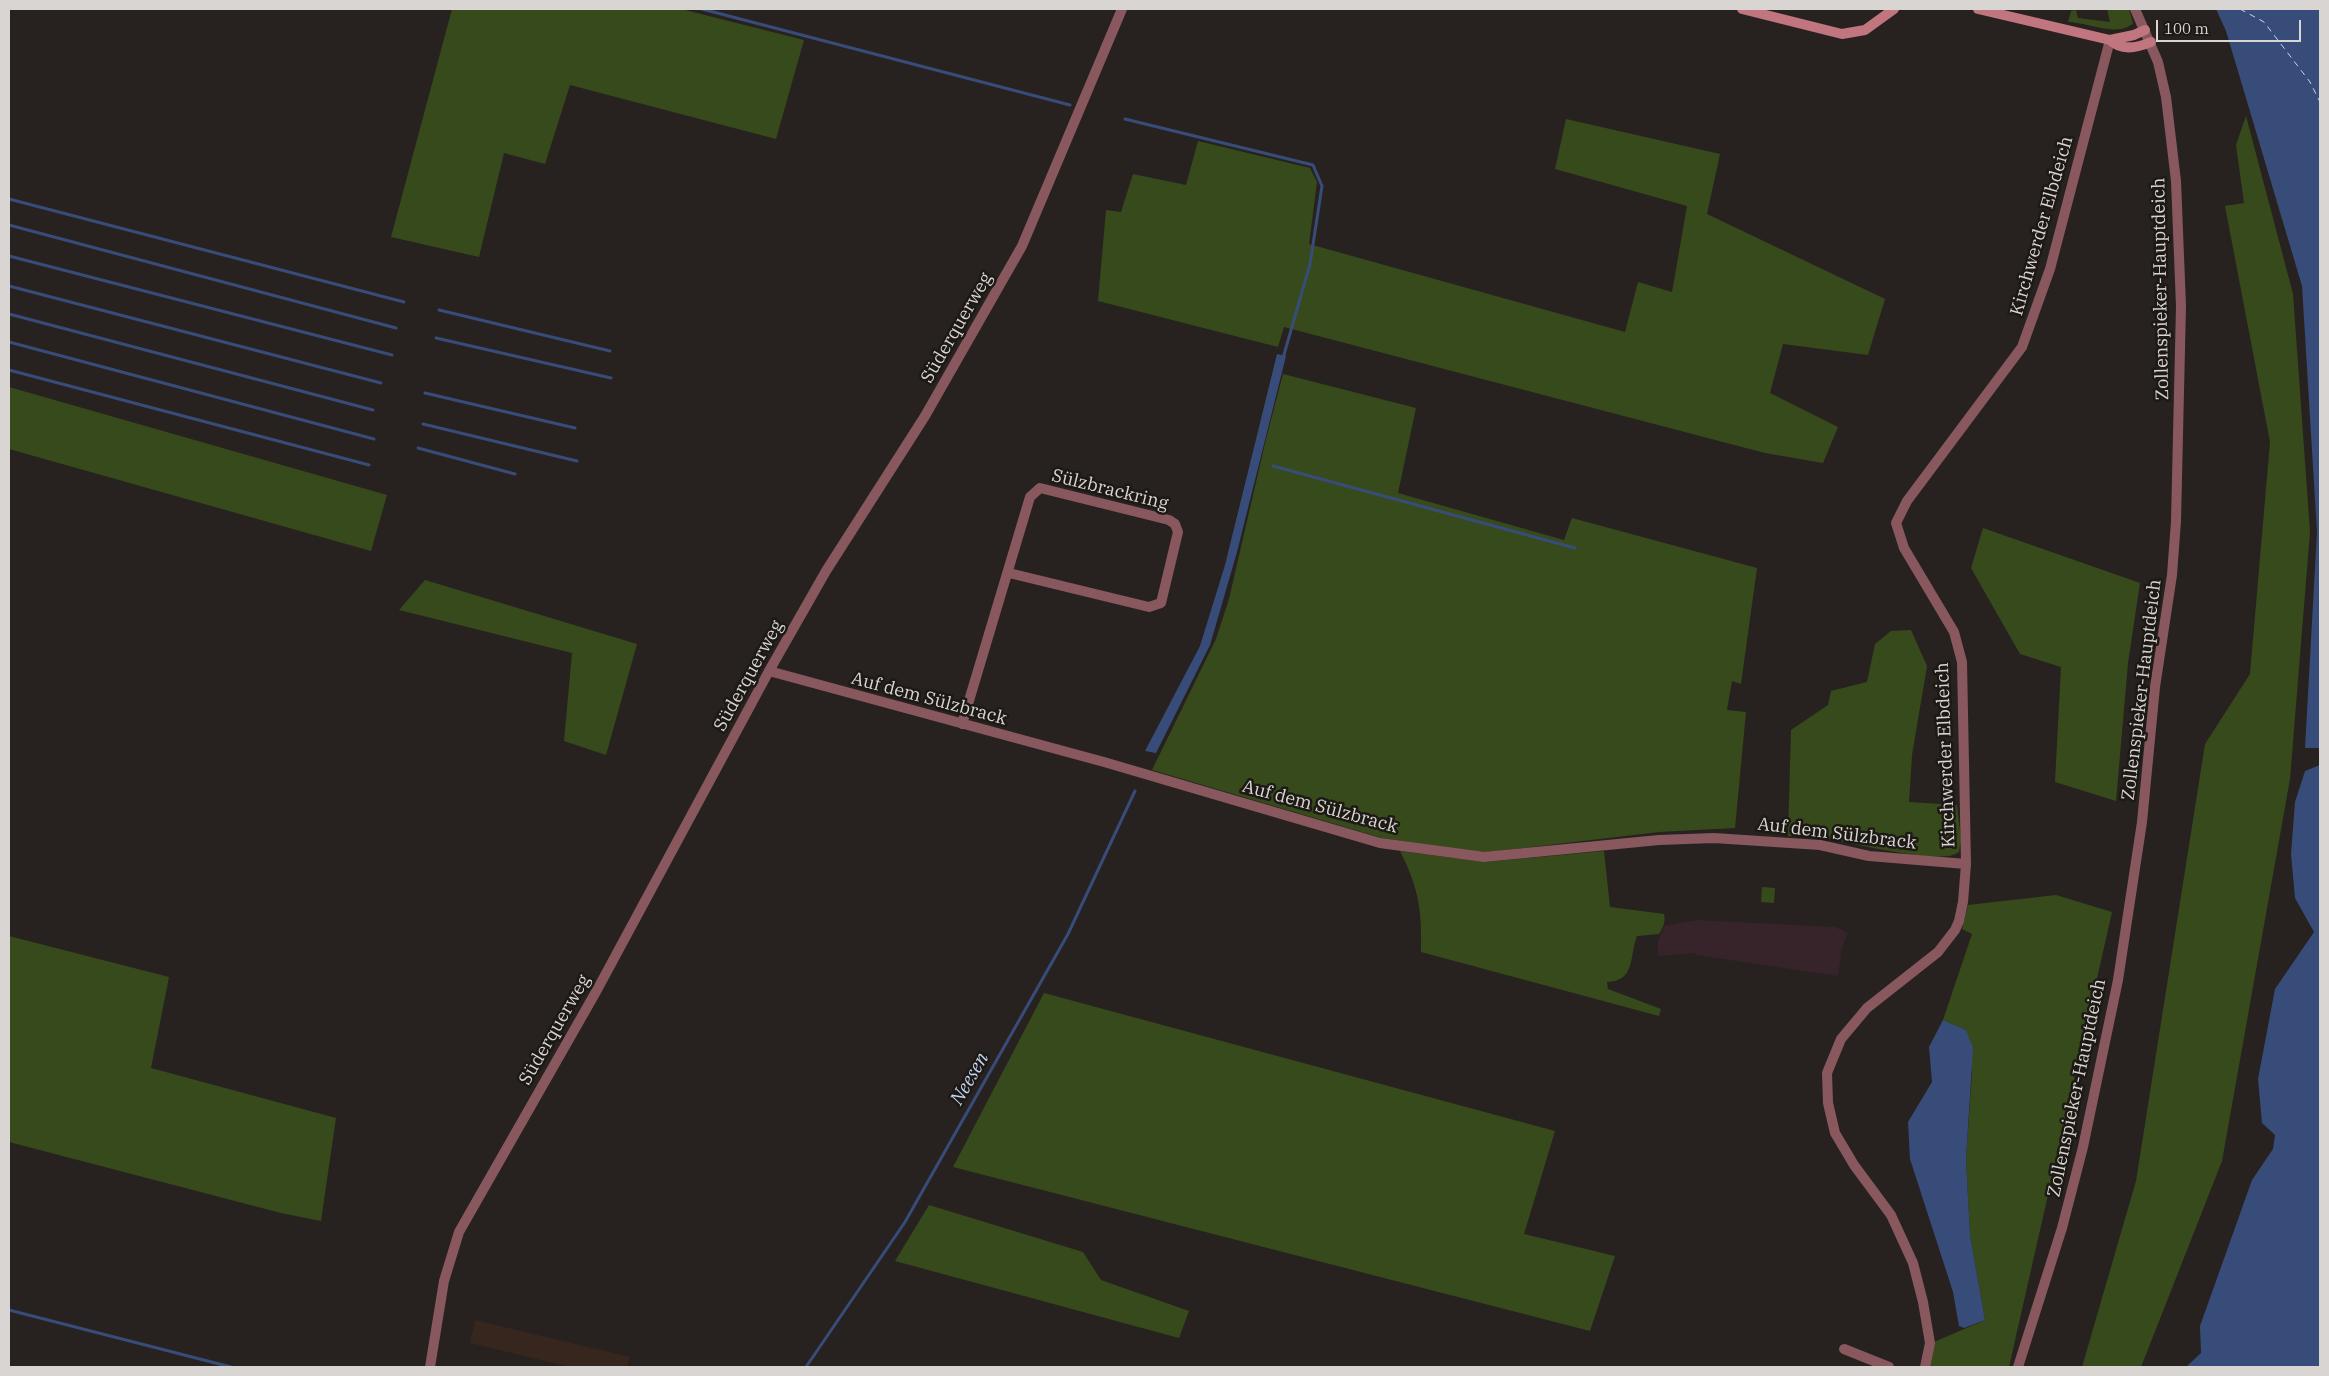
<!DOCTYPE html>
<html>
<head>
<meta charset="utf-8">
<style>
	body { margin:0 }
	#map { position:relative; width:2329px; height:1376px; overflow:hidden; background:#27221f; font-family:"IBM Plex Serif",serif }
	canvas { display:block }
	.frame { position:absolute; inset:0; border:10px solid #d8d5d3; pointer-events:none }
	.scale { position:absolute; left:2156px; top:20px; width:145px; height:22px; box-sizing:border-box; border:2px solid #d8d5d3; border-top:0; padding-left:6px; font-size:15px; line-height:18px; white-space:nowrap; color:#d8d5d3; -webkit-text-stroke:4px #1d1915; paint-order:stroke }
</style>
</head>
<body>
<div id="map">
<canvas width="2329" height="1376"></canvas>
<div class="frame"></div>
<div class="scale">100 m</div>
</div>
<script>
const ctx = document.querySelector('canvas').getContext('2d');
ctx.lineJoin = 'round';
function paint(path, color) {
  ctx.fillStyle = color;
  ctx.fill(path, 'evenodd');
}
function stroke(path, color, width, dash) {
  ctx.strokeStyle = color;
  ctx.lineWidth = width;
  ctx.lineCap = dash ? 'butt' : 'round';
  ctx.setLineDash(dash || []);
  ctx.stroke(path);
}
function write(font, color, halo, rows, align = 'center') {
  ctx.font = font + ' "IBM Plex Serif",serif';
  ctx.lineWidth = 5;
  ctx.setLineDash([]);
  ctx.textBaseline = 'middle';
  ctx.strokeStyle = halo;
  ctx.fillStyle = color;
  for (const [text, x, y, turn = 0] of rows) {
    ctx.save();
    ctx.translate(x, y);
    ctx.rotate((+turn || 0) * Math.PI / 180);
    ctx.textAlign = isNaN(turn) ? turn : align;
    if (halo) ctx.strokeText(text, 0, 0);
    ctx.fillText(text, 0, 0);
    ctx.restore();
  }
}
paint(new Path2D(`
	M1697,920L1835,927L1848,933L1842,948L1838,976L1696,955L1695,953L1658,956V941L1664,926Z`), '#37242a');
paint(new Path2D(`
	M475,1320L630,1357L627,1367H570L470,1343Z`), '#37261e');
paint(new Path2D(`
	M452,9H681L804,40L776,139L570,85L545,164L504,153L479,257L391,237Z
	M2107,9H2129L2133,23C2118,38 2087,22 2068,22L2071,11L2076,10L2078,18L2110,22Z
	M2246,116L2293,294L2310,532L2290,779L2222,1161L2141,1367H2082L2136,1181L2205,744L2250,674L2270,442L2225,206L2244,203L2236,145Z
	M1566,119L1720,154L1707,214L1885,299L1868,355L1783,344L1770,393L1838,427L1823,463L1765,453L1284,327L1278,347L1098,301L1106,210L1121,212L1133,174L1186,185L1198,141L1310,168L1317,182L1309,244L1625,332L1638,282L1672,292L1687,206L1555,169Z
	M1283,374L1416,408L1398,493L1564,540L1572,518L1757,568L1741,684L1732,681L1727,710L1746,712L1735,828L1659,832L1481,853L1382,838L1152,770L1216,639L1229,599L1266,439Z
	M9,387L387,495L371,551L9,449Z
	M1983,528L2140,583L2128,663L2116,801L2055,782L2061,667L2020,654L1971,568Z
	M425,580L637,644L606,755L564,741L572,653L399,610Z
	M1911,630L1927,666L1912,755L1909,802L1957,805L1961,840L1959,852C1943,866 1853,843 1831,839C1816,836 1803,836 1788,836L1791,730L1828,705L1831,691L1867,682L1875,644L1891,631Z
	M1400,851L1485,862L1604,851L1610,907L1664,914C1666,922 1663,927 1659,934L1637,936C1629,956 1636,981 1607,982L1608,989L1661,1009L1659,1016L1421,952C1422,910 1419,889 1400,851Z
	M1762,887L1775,888L1774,903L1761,902Z
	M2056,895L2112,912L2009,1367H1929L1934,1342L1985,1320L1970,1235L1966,1159L1972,1072L1966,1030L1943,1020L1972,934L1962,929L1968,905Z
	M9,936L169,977L151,1068L336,1118L321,1221L281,1213L9,1142Z
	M1044,993L1555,1131L1524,1234L1615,1256L1590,1331L953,1167Z
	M929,1205L1083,1252L1101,1280L1189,1311L1179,1338L895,1261Z`), '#374a1c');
paint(new Path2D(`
	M2216,9H2320V748H2305L2317,532L2302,286L2226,31Z
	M1277,354L1286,356L1237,552L1210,645L1156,753L1145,751L1200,646L1225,565Z
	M2320,765V1367H2186L2201,1353L2200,1326L2252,1180L2273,1149L2275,1135L2262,1123L2258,1079L2275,989L2314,932L2295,898L2291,854L2295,802L2305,771Z
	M1943,1020L1966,1030L1973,1048L1966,1159L1970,1235L1985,1320L1964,1328L1959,1326L1953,1292L1910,1159L1908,1122L1932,1082L1929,1047Z`), '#384c7a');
stroke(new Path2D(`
	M702,9L1070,105
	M1125,119L1313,165L1322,186L1310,264L1283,358
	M9,199L404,302
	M9,225L396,328
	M9,256L392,355
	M9,286L381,383
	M439,310L610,351
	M9,314L373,410
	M436,338L611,378
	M9,342L374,439
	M9,370L369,465
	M425,393L575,428
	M423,424L577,461
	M418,448L515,474
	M1273,466L1575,548
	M9,1310L231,1367
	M806,1367L905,1222L1068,934L1135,791`), '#384c7a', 3);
stroke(new Path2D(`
	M2240,9L2264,22L2310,82L2320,102`), '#c5d4f1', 1, [6, 5]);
stroke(new Path2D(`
	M769,671L1104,762L1380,843L1484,857L1659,840L1714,838L1820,845L1869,856L1966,864
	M962,724L1030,497L1040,488L1169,520L1175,524L1178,532L1161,603L1149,607L1009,573
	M1844,1349L1889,1367
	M1925,1367L1930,1343L1923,1302L1913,1263L1891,1215L1854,1165L1835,1133L1828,1103L1827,1073L1841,1039L1867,1008L1938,952L1955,930L1959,921L1963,902L1966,864L1962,662L1954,632L1904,548L1896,523L1907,501L2022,347L2050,269L2110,40`), '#88585e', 10);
stroke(new Path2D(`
	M430,1367L444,1281L459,1232L597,990L769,671L826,571L925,416L1022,246L1122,9
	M2018,1367L2062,1228L2083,1147L2118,980L2142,822L2155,687L2172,575L2176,521L2181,306L2176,181L2166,97L2158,62L2135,9`), '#88585e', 10);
stroke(new Path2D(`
	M1742,9L1842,34L1865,30L1894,9
	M1978,9L2110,40C2121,51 2137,48 2151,42
	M2110,40L2134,35L2145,30`), '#c1757f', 10);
write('18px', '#d8d5d3', '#1d1915', [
	["Kirchwerder Elbdeich",2042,226,-74],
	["Zollenspieker-Hauptdeich",2161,289,-91],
	["Süderquerweg",957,328,-60],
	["Sülzbrackring",1110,490,14],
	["Süderquerweg",749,676,-61],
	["Zollenspieker-Hauptdeich",2142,690,-83],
	["Auf dem Sülzbrack",929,699,15],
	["Kirchwerder Elbdeich",1946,755,-92],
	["Auf dem Sülzbrack",1320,807,15],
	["Auf dem Sülzbrack",1837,834,7],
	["Süderquerweg",555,1030,-60],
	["Zollenspieker-Hauptdeich",2077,1088,-78]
]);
write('italic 19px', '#c5d4f1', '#1d1915', [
	["Neesen",970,1079,-60]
]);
</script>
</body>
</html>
